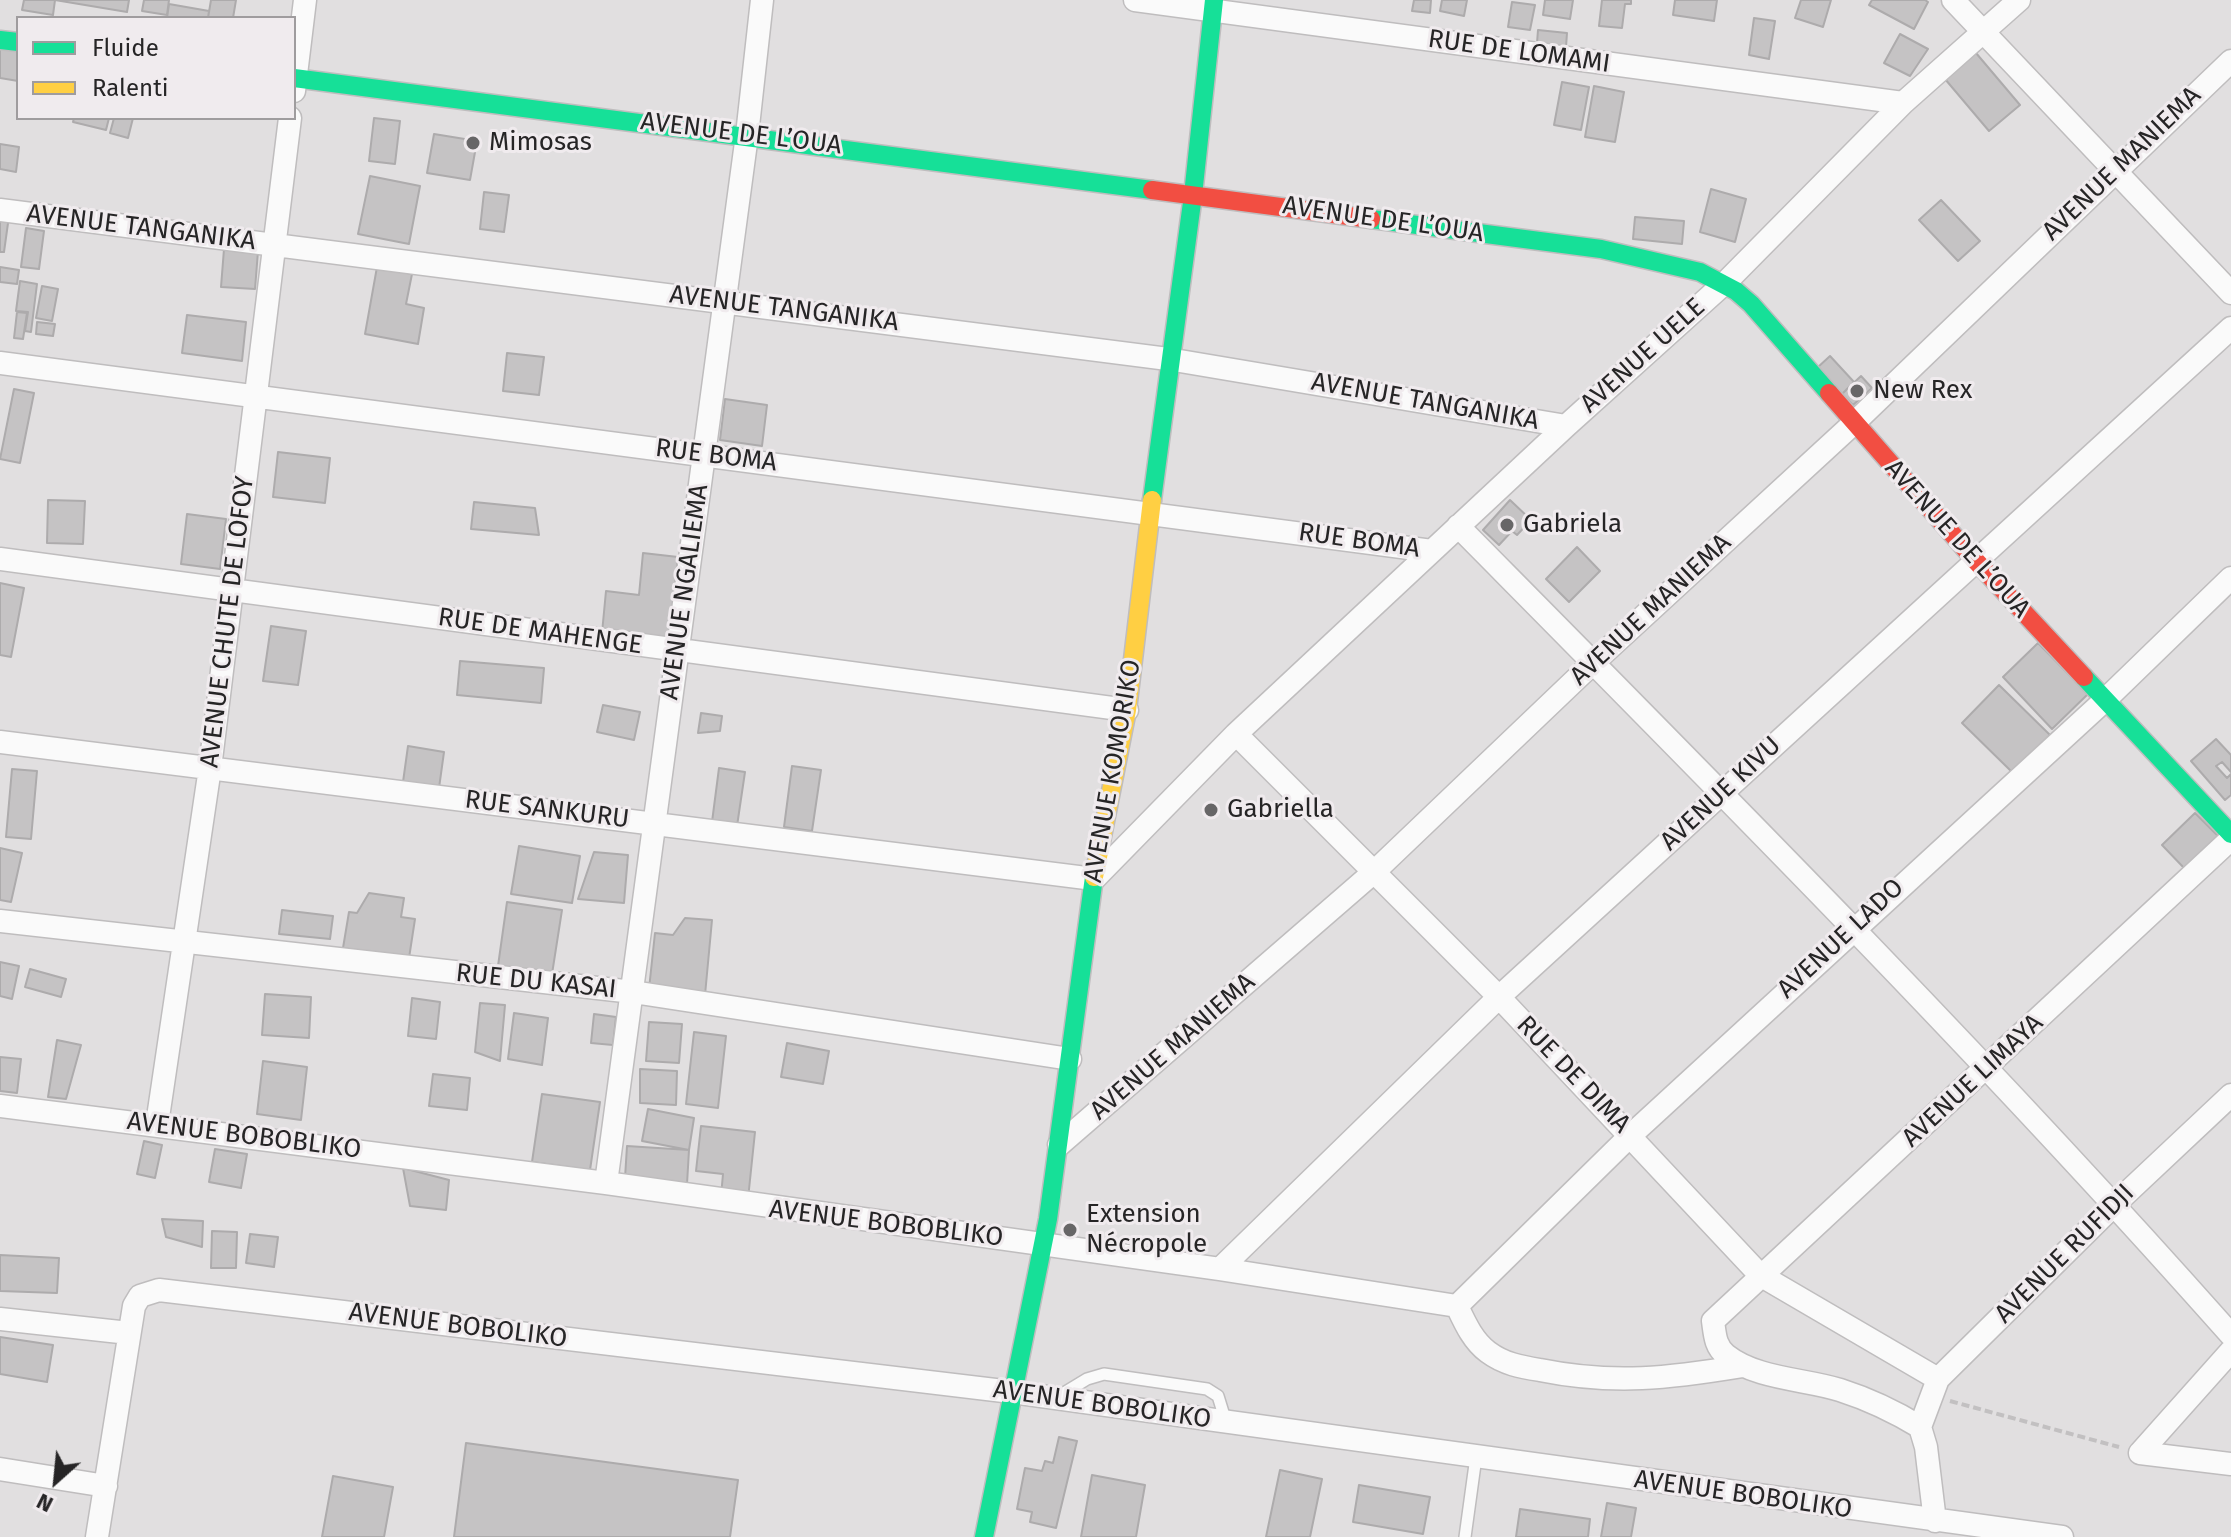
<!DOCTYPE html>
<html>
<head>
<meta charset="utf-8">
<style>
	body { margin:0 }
	#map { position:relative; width:2231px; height:1537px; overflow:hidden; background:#e1dfe0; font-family:"Fira Sans",sans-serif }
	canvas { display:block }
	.legend { position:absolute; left:16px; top:16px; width:280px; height:104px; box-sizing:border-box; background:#f0ebee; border:2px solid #9f9c9e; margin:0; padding:10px 14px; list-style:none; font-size:24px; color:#262526 }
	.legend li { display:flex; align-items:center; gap:16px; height:40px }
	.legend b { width:40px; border:2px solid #9f9c9e }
	.north { position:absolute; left:16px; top:1441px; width:80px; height:80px; -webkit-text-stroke:6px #f0ebee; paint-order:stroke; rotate:207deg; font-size:22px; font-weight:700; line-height:32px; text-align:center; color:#262526 }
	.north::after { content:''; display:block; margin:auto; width:28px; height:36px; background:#262526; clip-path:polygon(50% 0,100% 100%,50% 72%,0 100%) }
</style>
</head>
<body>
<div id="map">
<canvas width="2231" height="1537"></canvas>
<ul class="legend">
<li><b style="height:10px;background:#16e098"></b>Fluide</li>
<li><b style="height:10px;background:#ffcf43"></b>Ralenti</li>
</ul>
<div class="north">N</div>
</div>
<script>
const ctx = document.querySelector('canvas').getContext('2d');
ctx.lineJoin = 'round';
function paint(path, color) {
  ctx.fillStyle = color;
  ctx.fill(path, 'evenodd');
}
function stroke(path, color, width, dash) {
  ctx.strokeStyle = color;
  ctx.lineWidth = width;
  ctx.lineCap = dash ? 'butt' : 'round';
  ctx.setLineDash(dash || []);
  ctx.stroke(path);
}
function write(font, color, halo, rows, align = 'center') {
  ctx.font = font + ' "Fira Sans",sans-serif';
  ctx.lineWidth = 6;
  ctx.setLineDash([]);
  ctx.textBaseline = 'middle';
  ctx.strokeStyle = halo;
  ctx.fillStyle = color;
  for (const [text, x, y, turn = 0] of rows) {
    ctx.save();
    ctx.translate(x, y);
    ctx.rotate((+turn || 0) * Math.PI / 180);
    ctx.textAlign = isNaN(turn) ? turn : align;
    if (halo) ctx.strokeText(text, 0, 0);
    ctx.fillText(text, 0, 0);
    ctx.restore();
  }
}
const building = new Path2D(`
	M24,0H55L53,15L22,10Z
	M55,0H129L127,12Z
	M144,0H169L167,15L142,11Z
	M211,0H236L233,18H208Z
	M1414,0H1431L1430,13L1412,11Z
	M1442,0H1467L1464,16L1440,11Z
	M1545,0H1573L1570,19L1543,15Z
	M1602,0H1631V4H1625L1622,28L1599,26Z
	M1675,0H1717L1714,21L1673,15Z
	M1801,0H1831L1823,27L1795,18Z
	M1872,0H1925L1928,2L1914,29L1869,5Z
	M1512,2L1535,5L1530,30L1508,27Z
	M169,4L209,11L208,18H167Z
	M1754,18L1775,21L1769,59L1749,55Z
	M1538,30L1567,33L1566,47L1537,43Z
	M1900,34L1928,49L1910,76L1884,63Z
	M0,47L18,50V81L0,78Z
	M1976,53L2020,105L1989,131L1945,79Z
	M1562,82L1589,87L1581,130L1554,125Z
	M1594,86L1624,92L1615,142L1585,137Z
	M74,118H109L106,130L73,122Z
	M114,118H133L128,138L110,133Z
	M374,118L400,121L395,164L369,161Z
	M434,134L477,141L470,180L427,173Z
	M0,144L19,147L16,172L0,169Z
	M370,176L420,186L409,244L358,234Z
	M1711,189L1746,199L1735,242L1700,232Z
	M484,192L509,195L504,232L480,229Z
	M1941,200L1980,241L1958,261L1919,220Z
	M0,214L9,216L4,252H0Z
	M1635,217L1684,221L1682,244L1633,239Z
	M26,228L44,231L39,269L21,267Z
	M224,249L258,251L255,289L221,287Z
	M0,267L19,270L17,284L0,282Z
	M377,267L412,274L406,304L424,308L418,344L365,334Z
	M20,281L37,284L31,332L25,331L28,312L16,311Z
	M42,286L58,289L52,321L36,318Z
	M17,312L27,313L23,339L14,338Z
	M187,315L246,322L242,361L182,353Z
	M37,322L55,324L53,336L36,334Z
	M507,353L544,357L539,395L503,391Z
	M1830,356L1854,382L1842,394L1817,368Z
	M1861,376L1872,388L1853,405L1842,394Z
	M14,389L34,393L20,463L0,459Z
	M725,399L767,405L762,446L720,440Z
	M278,452L330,458L325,503L273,497Z
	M48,500L85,501L83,544L47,543Z
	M1510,500L1531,520L1517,535L1512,531L1499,545L1483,530Z
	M474,502L535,508L539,535L471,529Z
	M187,514L226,519L220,569L181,564Z
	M1577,547L1600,571L1569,602L1546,579Z
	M643,553L678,557L669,640L602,633L606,591L639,595Z
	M0,583L24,588L11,657L0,655Z
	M271,626L306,631L298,685L263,681Z
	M2038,643L2088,694L2052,729L2003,677Z
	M460,661L544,668L541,703L457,695Z
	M1999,685L2050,735L2013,773L1962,723Z
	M603,705L640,712L634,740L597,732Z
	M701,713L722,716L720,731L698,733Z
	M2216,739L2231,755V772L2222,762L2216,766L2227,778L2231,774V795L2225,800L2191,761Z
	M408,746L444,752L439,788L403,782Z
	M792,766L821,770L812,831L784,827Z
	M719,768L745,772L737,826L712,822Z
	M12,769L37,771L31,839L6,837Z
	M2195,813L2221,839L2185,869L2162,845Z
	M519,846L580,856L572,903L511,894Z
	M0,848L22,853L11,902L0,900Z
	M594,852L628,855L624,903L578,899Z
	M369,893L404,898L401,917L415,919L409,958L343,948L349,912L357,913Z
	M507,902L562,910L552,974L498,966Z
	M282,910L333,916L330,939L279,934Z
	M685,918L712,920L705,995L649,989L655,933L673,935Z
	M0,962L19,966L12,999L0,996Z
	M30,969L66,979L61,997L25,987Z
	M265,994L311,997L309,1038L262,1035Z
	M412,998L440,1002L436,1039L408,1036Z
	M480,1003L505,1005L500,1061L475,1052Z
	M514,1013L548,1018L542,1065L508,1059Z
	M594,1014L616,1017L613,1045L591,1043Z
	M649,1022L682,1024L679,1063L646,1061Z
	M694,1032L726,1036L718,1108L686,1104Z
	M57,1040L81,1045L66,1099L48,1097Z
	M787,1043L829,1051L823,1084L781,1077Z
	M0,1057L21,1059L17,1093L0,1091Z
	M263,1061L307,1067L301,1120L257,1114Z
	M640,1069L677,1071L676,1105L640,1103Z
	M433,1074L470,1078L467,1110L429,1106Z
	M542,1094L600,1102L590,1170L532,1162Z
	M648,1109L694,1118L689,1150L642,1141Z
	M701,1126L755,1132L748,1199L721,1196L723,1174L696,1171Z
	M144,1141L162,1145L155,1178L137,1174Z
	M627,1146L689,1150L687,1184L625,1178Z
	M215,1149L247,1154L241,1188L209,1182Z
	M403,1168L449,1180L446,1210L410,1206Z
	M162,1219L203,1221L202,1247L166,1237Z
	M212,1231L237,1232L236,1268H211Z
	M250,1234L278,1237L274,1267L246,1263Z
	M0,1255L59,1258L57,1293L0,1291Z
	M0,1337L53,1345L47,1382L0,1374Z
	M1059,1437L1077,1441L1056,1528L1030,1522L1032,1512L1017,1509L1025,1468L1042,1471L1045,1461L1053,1463Z
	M466,1443L738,1480L730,1537H454Z
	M1280,1470L1322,1479L1310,1537H1266Z
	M1092,1475L1145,1485L1136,1537H1081Z
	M333,1476L393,1487L384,1537H322Z
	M1359,1485L1430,1497L1423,1534L1353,1522Z
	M1607,1503L1636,1508L1631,1537H1601Z
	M1520,1509L1590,1519L1588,1537H1516Z`);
paint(building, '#c5c3c4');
stroke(building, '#adabac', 2);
const lane = new Path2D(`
	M1059,1396L1087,1379L1104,1374L1207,1389L1218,1396L1226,1422
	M1465,1537L1476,1457`);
const street = new Path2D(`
	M1135,0L1903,103
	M1953,0L2231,293
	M294,91L305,0
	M0,210L1168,359L1566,426
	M0,363L1432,551
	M1458,526C1720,791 1984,1056 2231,1335
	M0,559L1127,710
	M1236,734L1499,997L1760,1275L1938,1379
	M0,742L1094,879L1236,734L1566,426L1727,281L1903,103L2019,0
	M0,921L633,992L1070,1059
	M0,1106L606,1183L1220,1269L1457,1306C1465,1323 1473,1341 1488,1352C1504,1364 1521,1367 1540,1370C1614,1385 1670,1378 1743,1366
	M157,1124L210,768L290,118
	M1059,1145L1374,872L1593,663L1854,423L2231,61
	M606,1183L747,135L762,0
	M1220,1269L1499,997L2231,328
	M1457,1306L1631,1135L2104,701L2231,578
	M0,1319L129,1333
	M1920,1427L1938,1379L2115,1204L2231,1095
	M2140,1453L2231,1351
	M2140,1453L2231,1464
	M0,1469L106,1486
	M1935,1521L1926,1447L1920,1427C1894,1411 1868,1399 1840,1390C1805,1379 1756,1379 1726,1355C1715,1346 1715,1335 1713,1321L2231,839
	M97,1537L134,1306L140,1296L159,1290L1012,1392L2062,1537`);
const fast = new Path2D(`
	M0,40L18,42
	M294,78L1152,190
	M1371,219L1601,249L1700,272L1736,291L1751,304L1829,393
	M1152,500L1193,195L1214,0
	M2084,677L2231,834
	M984,1537L1048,1219L1094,877`);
const slow = new Path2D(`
	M1094,877L1127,710L1152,500`);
const jam = new Path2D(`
	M1152,190L1371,219
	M1829,393L1975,560L2084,677`);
stroke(lane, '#bfbdbe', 14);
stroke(street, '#bfbdbe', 25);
stroke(fast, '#bfbdbe', 21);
stroke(slow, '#bfbdbe', 21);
stroke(jam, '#bfbdbe', 21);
stroke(new Path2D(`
	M1950,1401L2119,1447`), '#c2c0c1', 4, [8, 4]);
stroke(lane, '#fafafa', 11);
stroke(street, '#fafafa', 22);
stroke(fast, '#16e098', 18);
stroke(slow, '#ffcf43', 18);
stroke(jam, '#f24e42', 18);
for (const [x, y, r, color] of [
	[473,143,8,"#676667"],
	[1857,391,8,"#676667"],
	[1507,525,8,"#676667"],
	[1211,810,8,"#676667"],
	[1070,1230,8,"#676667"]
]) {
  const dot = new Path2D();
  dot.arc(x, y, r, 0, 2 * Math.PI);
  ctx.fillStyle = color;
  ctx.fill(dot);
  stroke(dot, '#f0ebee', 3);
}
write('26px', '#262526', '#f0ebee', [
	["RUE DE LOMAMI",1519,52,8],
	["AVENUE DE L’OUA",741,134,7],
	["AVENUE MANIEMA",2122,164,-44],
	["AVENUE DE L’OUA",1383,220,8],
	["AVENUE TANGANIKA",141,228,7],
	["AVENUE TANGANIKA",784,309,7],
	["AVENUE UELE",1643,356,-42],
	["AVENUE TANGANIKA",1425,402,10],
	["RUE BOMA",716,456,7],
	["AVENUE DE L’OUA",1957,539,48],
	["RUE BOMA",1359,541,8],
	["AVENUE NGALIEMA",685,592,-82],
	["AVENUE MANIEMA",1651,610,-43],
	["AVENUE CHUTE DE LOFOY",228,622,-83],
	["RUE DE MAHENGE",540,632,8],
	["AVENUE KOMORIKO",1113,771,-80],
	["AVENUE KIVU",1721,794,-43],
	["RUE SANKURU",547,810,7],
	["AVENUE LADO",1841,939,-43],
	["RUE DU KASAI",536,982,6],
	["AVENUE MANIEMA",1173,1047,-41],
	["RUE DE DIMA",1573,1075,46],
	["AVENUE LIMAYA",1973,1081,-43],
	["AVENUE BOBOBLIKO",244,1136,7],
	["AVENUE BOBOBLIKO",886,1224,7],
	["AVENUE RUFIDJI",2065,1254,-45],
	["AVENUE BOBOLIKO",458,1326,7],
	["AVENUE BOBOLIKO",1102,1405,8],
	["AVENUE BOBOLIKO",1743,1495,8]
]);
write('26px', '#262526', '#f0ebee', [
	["Mimosas",489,143],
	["New Rex",1873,391],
	["Gabriela",1523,525],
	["Gabriella",1227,810],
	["Extension",1086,1215],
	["Nécropole",1086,1245]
], 'left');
</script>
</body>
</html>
